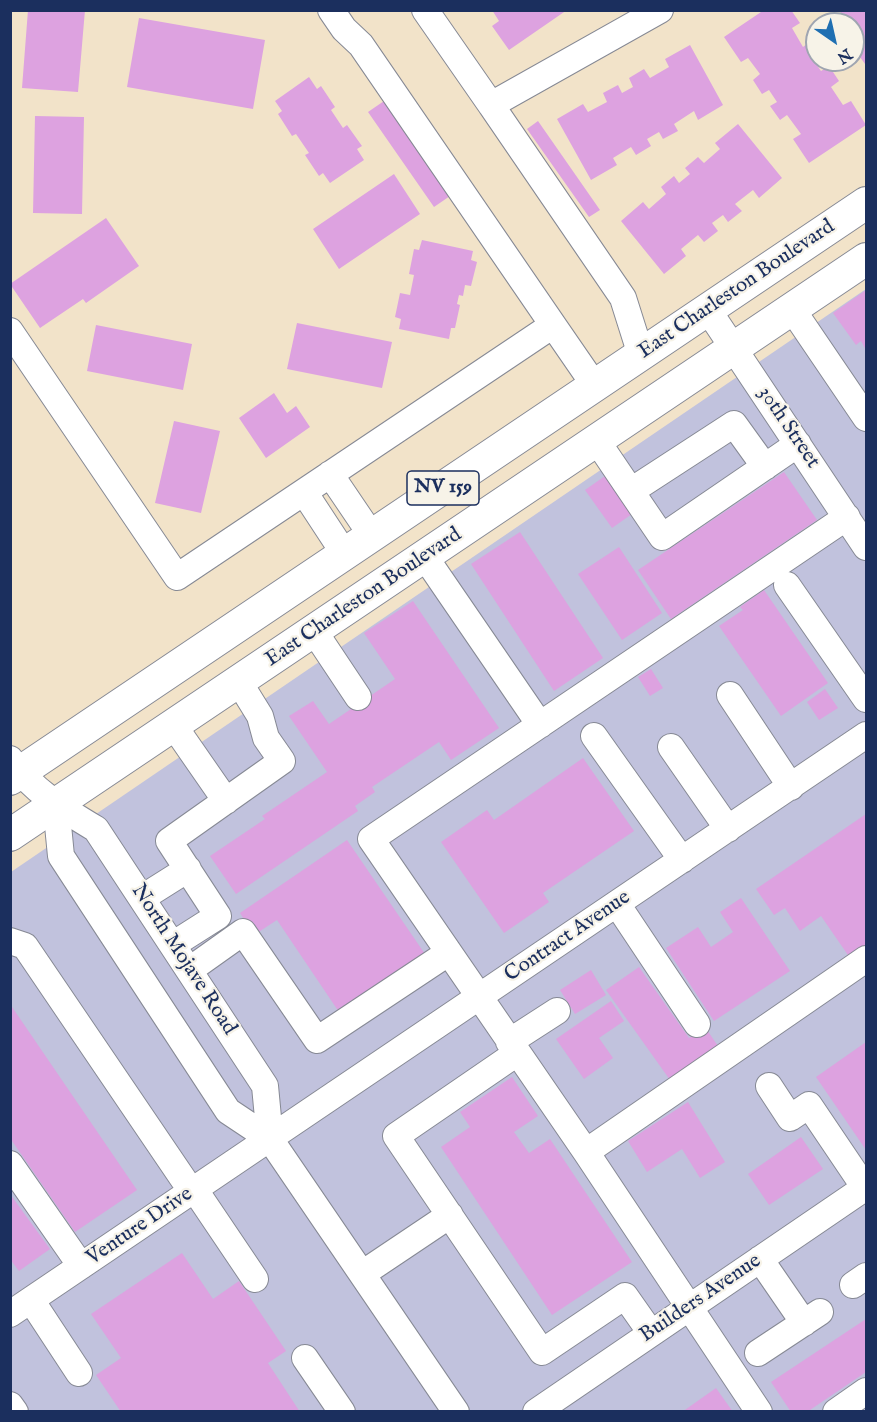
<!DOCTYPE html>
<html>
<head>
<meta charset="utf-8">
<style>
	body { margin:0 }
	#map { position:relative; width:877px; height:1422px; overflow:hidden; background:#f2e3c9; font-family:"IM FELL English",serif }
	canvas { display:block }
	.frame { position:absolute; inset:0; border:12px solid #1b2f5e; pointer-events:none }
	.north { position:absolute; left:805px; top:12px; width:60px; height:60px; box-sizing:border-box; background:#f7f3e8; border:2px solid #9fa5b1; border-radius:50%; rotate:146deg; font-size:16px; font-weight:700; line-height:24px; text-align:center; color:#1b2f5e }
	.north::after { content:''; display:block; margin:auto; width:21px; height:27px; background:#1f6fb2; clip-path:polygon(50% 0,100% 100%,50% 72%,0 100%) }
</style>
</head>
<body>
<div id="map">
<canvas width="877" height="1422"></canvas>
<div class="frame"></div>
<div class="north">N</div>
</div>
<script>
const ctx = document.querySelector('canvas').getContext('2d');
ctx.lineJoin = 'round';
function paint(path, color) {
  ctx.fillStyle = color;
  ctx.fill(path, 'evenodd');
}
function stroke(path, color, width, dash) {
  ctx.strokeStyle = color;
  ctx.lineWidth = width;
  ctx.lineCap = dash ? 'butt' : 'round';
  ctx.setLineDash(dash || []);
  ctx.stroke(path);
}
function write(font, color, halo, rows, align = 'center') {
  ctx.font = font + ' "IM FELL English",serif';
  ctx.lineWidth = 4.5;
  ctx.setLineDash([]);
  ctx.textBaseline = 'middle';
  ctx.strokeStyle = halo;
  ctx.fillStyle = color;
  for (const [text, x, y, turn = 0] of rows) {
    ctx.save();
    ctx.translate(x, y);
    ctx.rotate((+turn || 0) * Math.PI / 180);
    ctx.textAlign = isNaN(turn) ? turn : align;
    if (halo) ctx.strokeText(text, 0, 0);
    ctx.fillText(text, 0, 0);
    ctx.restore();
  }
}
paint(new Path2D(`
	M866,289V1411L11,1412V872Z`), '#c1c2dd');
paint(new Path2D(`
	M28,10H85L78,92L22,88Z
	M492,10H567L509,50L492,26L499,21Z
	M764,10H791L800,23L792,28L803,47L811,41L817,50V59L814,61L821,71L829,66L839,81L831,87L843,105L851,101L866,125L809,163L793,139L801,134L787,115L780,120L770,106L777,102L769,90L762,94L753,80L760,74L748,58L741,62L724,37Z
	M839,10H866L865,64L855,50L863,46L853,35V24H839L845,19Z
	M139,18L265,40L253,109L127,87Z
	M690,45L723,105L698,120L694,111L674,124L678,131L663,139L659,132L647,139L651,146L636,155L631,147L613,158L617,165L591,180L557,119L583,104L588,112L607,102L603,93L618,85L622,93L633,87L629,78L644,69L650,78L669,67L665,59Z
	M309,77L317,89L321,86L335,107L331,110L343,128L347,125L362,146L357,149L364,160L330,183L323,173L319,176L305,155L309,153L296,134L292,136L278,114L282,111L275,101Z
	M384,101L450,196L434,207L368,112Z
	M35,116L84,117L82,214L33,213Z
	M538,121L600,210L589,217L527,129Z
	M738,124L782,178L759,198L753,190L735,204L742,211L728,222L723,215L712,223L718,231L704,242L698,235L681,249L686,256L664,274L621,221L643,202L649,209L666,194L661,187L674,176L679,183L690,174L685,168L698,157L704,163L720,149L715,143Z
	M394,174L420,214L339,269L313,229Z
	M106,218L139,266L86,303L83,299L40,328L10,284Z
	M422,240L473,251L471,260L477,262L471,286L465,285L463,296L459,295L457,304L460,305L455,328H451L449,339L399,329L401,319L395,317L400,293L410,295L414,275L409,274L414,249L419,250Z
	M866,290V350L861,341L856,345L833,313Z
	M297,323L392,342L382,388L287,369Z
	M96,325L192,344L183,390L87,371Z
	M274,393L287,413L296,406L310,427L266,458L239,418Z
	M174,421L220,431L201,513L155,503Z
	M784,472L817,520L671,619L638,570Z
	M605,476L632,514L612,528L585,490Z
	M520,532L603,658L554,691L471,564Z
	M619,547L662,613L622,640L578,574Z
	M764,590L828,683L781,716L719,626L743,610L740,607Z
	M413,601L499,728L451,760L439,742L372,787L375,792L355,806L358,811L236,894L210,856L265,819L262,816L327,772L289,716L313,701L329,724L395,679L364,633Z
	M651,669L663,688L650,696L638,677Z
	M825,689L838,708L819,720L807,702Z
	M583,758L634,831L543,893L549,902L504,933L441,842L487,810L494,820Z
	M866,814V947L850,958L821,916L800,931L785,908L774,915L756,889Z
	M347,840L427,957L341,1015L277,920L254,935L240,913Z
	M741,898L790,971L714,1021L666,948L698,927L711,947L733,932L720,912Z
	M639,967L689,1038L705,1027L718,1046L670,1080L606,990Z
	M591,970L606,995L575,1014L560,990Z
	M611,1001L624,1021L599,1038L613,1058L584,1079L556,1039Z
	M10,1004L137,1190L75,1232L10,1138Z
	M866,1042V1150L816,1077Z
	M512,1077L538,1116L514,1132L529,1153L550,1139L632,1262L552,1315L441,1147L470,1127L460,1112Z
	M688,1102L725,1162L700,1178L682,1149L647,1172L628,1141Z
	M801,1137L823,1169L769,1205L748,1174Z
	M10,1194L50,1249L19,1271L10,1259Z
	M182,1253L213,1299L239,1281L286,1351L268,1363L300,1412H121L96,1375L121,1358L91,1314Z
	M866,1319V1372L807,1412H791L771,1382Z
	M716,1388L733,1412H682Z`), '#dda2e0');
const minor = new Path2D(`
	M425,10L491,105L660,10
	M491,105L623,298L641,355
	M792,309L866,418
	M708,310L866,547
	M553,325L595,386
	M10,331L177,577L553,325L361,45L344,29L331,10
	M597,441L662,537L798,444
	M330,474L372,536
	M631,491L734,424L765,467
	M304,492L344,553
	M425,557L540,725
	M787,585L866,699
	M314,631L358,697
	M730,695L791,787
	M174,726L226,801
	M594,736L682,860
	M671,747L728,829
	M10,759C32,790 64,810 96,829L265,1086L270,1139
	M56,805L61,856L228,1111L270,1139L456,1412
	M142,898L188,869
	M617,904L697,1024
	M10,941L25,946L192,1192
	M174,944L218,916L169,841L282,761L266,738L260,716L239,682
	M191,969L243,932L317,1040L448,953
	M509,1042L557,1011
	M517,1053L396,1136L542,1352L625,1296L651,1333
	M769,1086L790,1118L809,1105L865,1188
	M586,1152L866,959
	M10,1164L81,1266
	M195,1190L255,1279
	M760,1259L804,1323
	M362,1274L450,1215
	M853,1285L866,1276
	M31,1300L79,1373
	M10,1314L866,735
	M758,1353L820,1312
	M305,1358L342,1412
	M10,1405L15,1412
	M536,1412L866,1187
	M759,1412L586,1152L371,839L847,517
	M836,1412L866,1391`);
const major = new Path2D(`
	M10,779L866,203
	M10,835L866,259`);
stroke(minor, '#868994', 28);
stroke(major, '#868994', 34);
stroke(minor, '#fff', 26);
stroke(major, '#fff', 32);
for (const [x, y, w] of [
	[443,488,72]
]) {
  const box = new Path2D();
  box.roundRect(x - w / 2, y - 17, w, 34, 4.5);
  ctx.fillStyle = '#f7f3e8';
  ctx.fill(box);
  stroke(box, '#1b2f5e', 1.5);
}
write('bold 20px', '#1b2f5e', null, [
	["NV 159",443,488]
]);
write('21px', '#1b2f5e', '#f7f3e8', [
	["East Charleston Boulevard",737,290,-34],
	["30th Street",788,428,56],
	["East Charleston Boulevard",364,598,-34],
	["Contract Avenue",568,937,-34],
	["North Mojave Road",183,960,57],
	["Venture Drive",140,1227,-34],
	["Builders Avenue",701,1299,-34]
]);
</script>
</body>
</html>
